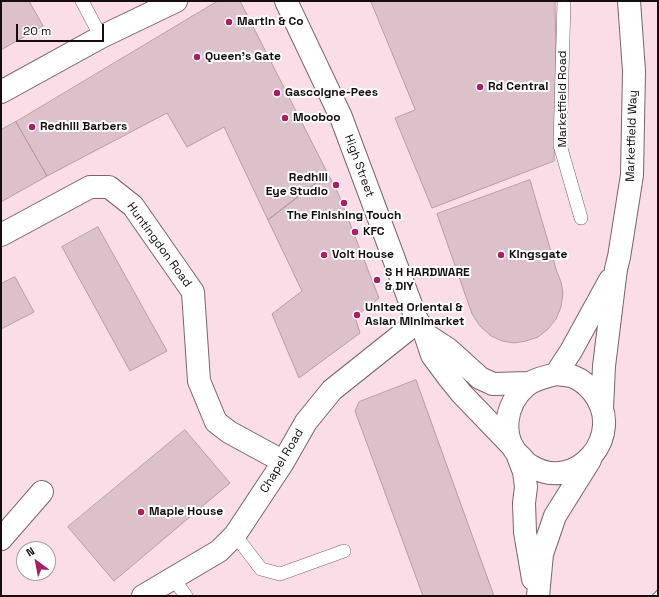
<!DOCTYPE html>
<html>
<head>
<meta charset="utf-8">
<style>
	body { margin:0 }
	#map { position:relative; width:659px; height:597px; overflow:hidden; background:#fadde6; font-family:"Space Grotesk",sans-serif }
	canvas { display:block }
	.frame { position:absolute; inset:0; border:2px solid #160d10; pointer-events:none }
	.north { position:absolute; left:16px; top:541px; width:40px; height:40px; box-sizing:border-box; background:#fff; border:1px solid #a29e9f; border-radius:50%; rotate:328deg; font-size:11px; font-weight:700; line-height:16px; text-align:center; color:#160d10 }
	.north::after { content:''; display:block; margin:auto; width:14px; height:18px; background:#a81f64; clip-path:polygon(50% 0,100% 100%,50% 72%,0 100%) }
	.scale { position:absolute; left:16px; top:24px; width:88px; height:18px; box-sizing:border-box; border:2px solid #160d10; border-top:0; padding-left:5px; font-size:12px; line-height:14px; white-space:nowrap; color:#160d10; -webkit-text-stroke:3px #fff; paint-order:stroke }
</style>
</head>
<body>
<div id="map">
<canvas width="659" height="597"></canvas>
<div class="frame"></div>
<div class="north">N</div>
<div class="scale">20 m</div>
</div>
<script>
const ctx = document.querySelector('canvas').getContext('2d');
ctx.lineJoin = 'round';
function paint(path, color) {
  ctx.fillStyle = color;
  ctx.fill(path, 'evenodd');
}
function stroke(path, color, width, dash) {
  ctx.strokeStyle = color;
  ctx.lineWidth = width;
  ctx.lineCap = dash ? 'butt' : 'round';
  ctx.setLineDash(dash || []);
  ctx.stroke(path);
}
function write(font, color, halo, rows, align = 'center') {
  ctx.font = font + ' "Space Grotesk",sans-serif';
  ctx.lineWidth = 4;
  ctx.setLineDash([]);
  ctx.textBaseline = 'middle';
  ctx.strokeStyle = halo;
  ctx.fillStyle = color;
  for (const [text, x, y, turn = 0] of rows) {
    ctx.save();
    ctx.translate(x, y);
    ctx.rotate((+turn || 0) * Math.PI / 180);
    ctx.textAlign = isNaN(turn) ? turn : align;
    if (halo) ctx.strokeText(text, 0, 0);
    ctx.fillText(text, 0, 0);
    ctx.restore();
  }
}
const building = new Path2D(`
	M1,1H29L43,26L1,50Z
	M218,1H240L328,174L268,220L224,127L187,147L167,113L47,176L16,122Z
	M371,1H555L556,64L554,161L432,208L395,118L415,110Z
	M16,122L47,176L1,202V130Z
	M328,174L338,193L379,298L355,317L360,333L299,378L272,314L302,291L268,220Z
	M530,180L557,272L561,282L563,293L561,307L556,319L548,329L538,337L526,341L514,343L502,341L491,336L480,326L472,314L437,214Z
	M98,227L167,351L130,371L62,247Z
	M15,277L34,312L1,329V284Z
	M416,380L494,596H423L355,411L359,402Z
	M185,430L230,483L114,581L68,527Z`);
paint(building, '#ddc1ca');
stroke(building, '#b79ca4', 1);
const lane = new Path2D(`
	M82,1L101,37
	M564,1L560,145L581,218
	M235,535L261,569L280,574L344,551
	M173,578L186,596`);
const street = new Path2D(`
	M1,235L90,187H109L133,206L193,292L199,381L216,422L229,432L273,456L282,464
	M1,539L42,492
	M143,596L219,551L235,535L282,464L306,422L332,390L406,331L416,318`);
const primary = new Path2D(`
	M286,1L341,117L416,318L425,334L432,355L449,378L461,393L511,445
	M1,92L101,37L176,1
	M425,334L448,349L480,378L493,384L529,383
	M556,374C562,375 569,375 574,377C582,380 588,386 593,392C627,435 576,494 531,466C527,464 524,461 522,458C499,439 505,404 526,386C534,379 546,377 556,374Z
	M556,374L571,351L610,280
	M602,409L604,366L616,269L619,257L632,175L634,71L629,1
	M518,456L524,472L526,487L524,503L525,532L533,579
	M538,596L542,554L555,516L590,460`);
stroke(lane, '#7d646c', 14);
stroke(street, '#7d646c', 24);
stroke(primary, '#7d646c', 24);
stroke(lane, '#fff', 13);
stroke(street, '#fff', 22);
stroke(primary, '#fff', 22);
const rail = new Path2D(`
	M654,596L658,592`);
stroke(rail, '#46393d', 4.5);
stroke(rail, '#fff', 3, [9]);
for (const [x, y, r, color] of [
	[229,22,4,"#a81f64"],
	[197,57,4,"#a81f64"],
	[480,87,4,"#a81f64"],
	[277,93,4,"#a81f64"],
	[285,118,4,"#a81f64"],
	[32,127,4,"#a81f64"],
	[336,185,4,"#a81f64"],
	[344,203,4,"#a81f64"],
	[355,232,4,"#a81f64"],
	[324,255,4,"#a81f64"],
	[501,255,4,"#a81f64"],
	[377,280,4,"#a81f64"],
	[357,315,4,"#a81f64"],
	[141,512,4,"#a81f64"]
]) {
  const dot = new Path2D();
  dot.arc(x, y, r, 0, 2 * Math.PI);
  ctx.fillStyle = color;
  ctx.fill(dot);
  stroke(dot, '#fff', 1.5);
}
write('bold 12px', '#160d10', '#fff', [
	["Martin & Co",237,22],
	["Queen's Gate",205,57],
	["Rd Central",488,87],
	["Gascoigne-Pees",285,93],
	["Mooboo",293,118],
	["Redhill Barbers",40,127],
	["Redhill",328,178,"right"],
	["Eye Studio",328,192,"right"],
	["The Finishing Touch",344,216,"center"],
	["KFC",363,232],
	["Volt House",332,255],
	["Kingsgate",509,255],
	["S H HARDWARE",385,273],
	["& DIY",385,287],
	["United Oriental &",365,308],
	["Asian Minimarket",365,322],
	["Maple House",149,512]
], 'left');
write('12px', '#160d10', '#fff', [
	["Marketfield Road",563,99,-90],
	["Marketfield Way",632,136,-88],
	["High Street",359,166,70],
	["Huntingdon Road",159,245,54],
	["Chapel Road",282,461,-59]
]);
</script>
</body>
</html>
